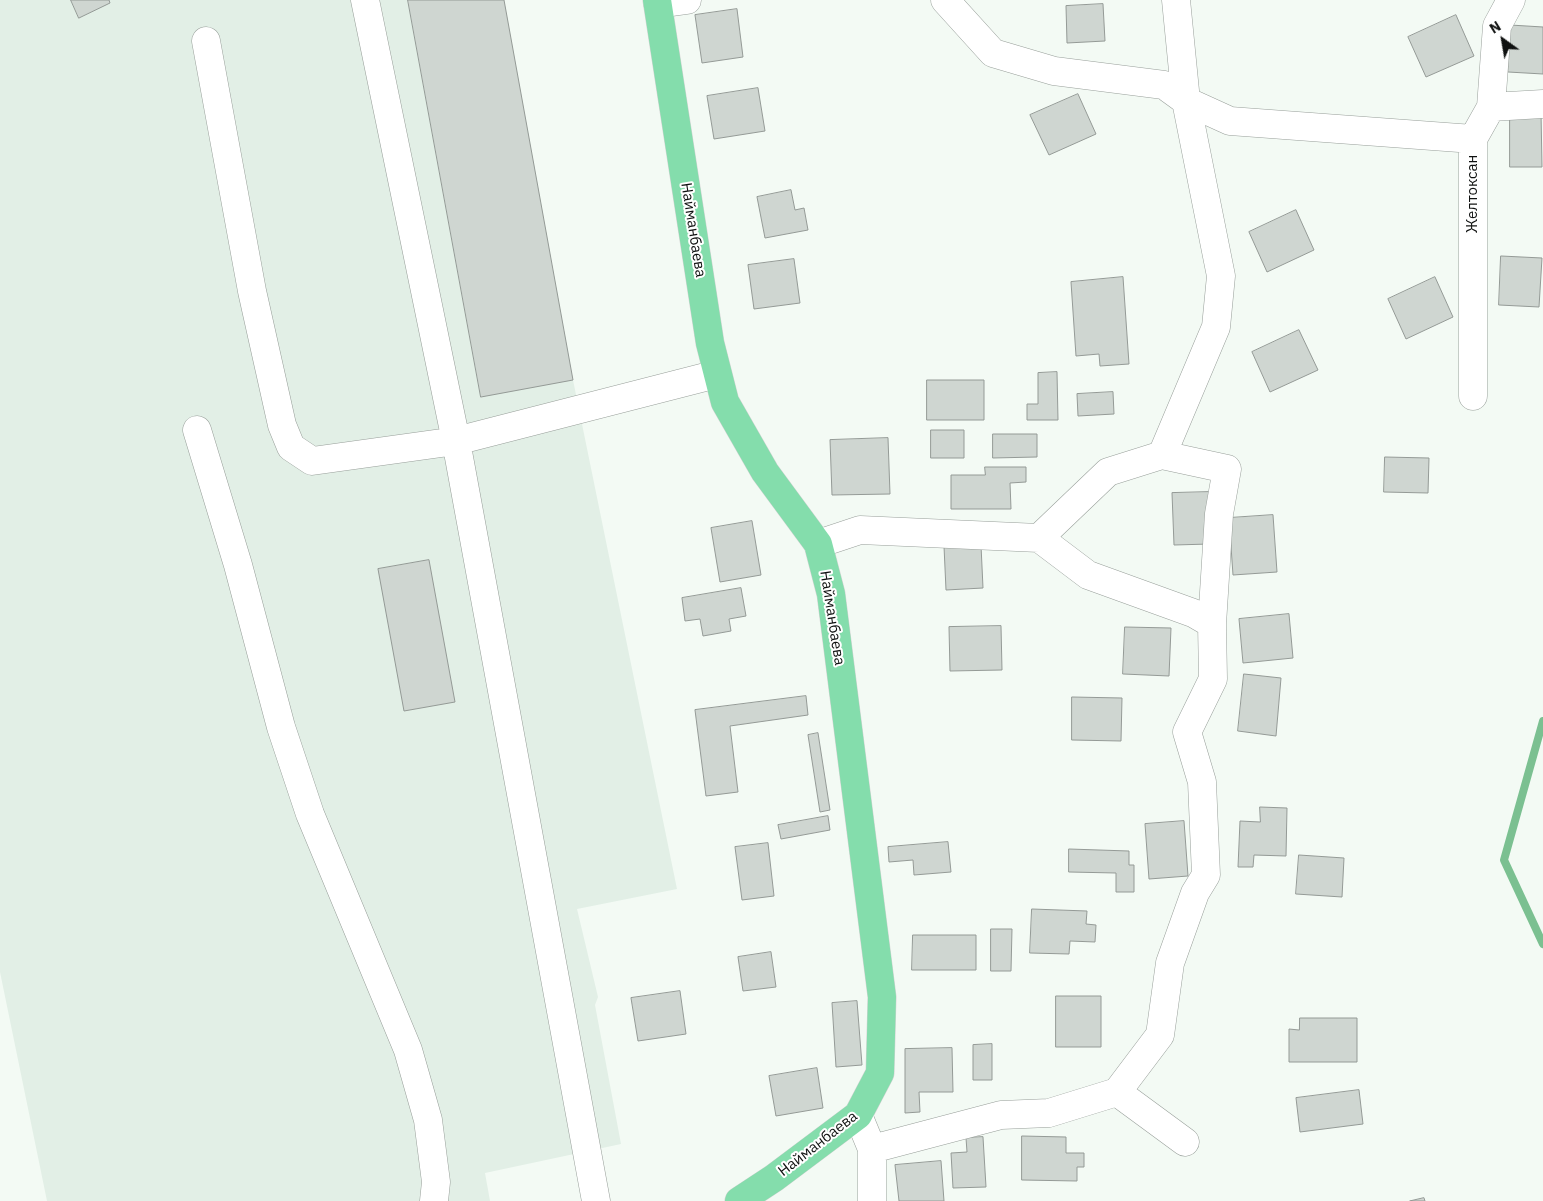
<!DOCTYPE html>
<html>
<head>
<meta charset="utf-8">
<style>
	body { margin:0 }
	#map { position:relative; width:1543px; height:1201px; overflow:hidden; background:#f3faf4; font-family:"IBM Plex Sans",sans-serif }
	canvas { display:block }
	.north { position:absolute; left:1478px; top:15px; width:50px; height:50px; -webkit-text-stroke:4px #fff; paint-order:stroke; rotate:328deg; font-size:14px; font-weight:700; line-height:20px; text-align:center; color:#0f1110 }
	.north::after { content:''; display:block; margin:auto; width:18px; height:22px; background:#0f1110; clip-path:polygon(50% 0,100% 100%,50% 72%,0 100%) }
</style>
</head>
<body>
<div id="map">
<canvas width="1543" height="1201"></canvas>
<div class="north">N</div>
</div>
<script>
const ctx = document.querySelector('canvas').getContext('2d');
ctx.lineJoin = 'round';
function paint(path, color) {
  ctx.fillStyle = color;
  ctx.fill(path, 'evenodd');
}
function stroke(path, color, width, dash) {
  ctx.strokeStyle = color;
  ctx.lineWidth = width;
  ctx.lineCap = dash ? 'butt' : 'round';
  ctx.setLineDash(dash || []);
  ctx.stroke(path);
}
function write(font, color, halo, rows, align = 'center') {
  ctx.font = font + ' "IBM Plex Sans",sans-serif';
  ctx.lineWidth = 4;
  ctx.setLineDash([]);
  ctx.textBaseline = 'middle';
  ctx.strokeStyle = halo;
  ctx.fillStyle = color;
  for (const [text, x, y, turn = 0] of rows) {
    ctx.save();
    ctx.translate(x, y);
    ctx.rotate((+turn || 0) * Math.PI / 180);
    ctx.textAlign = isNaN(turn) ? turn : align;
    if (halo) ctx.strokeText(text, 0, 0);
    ctx.fillText(text, 0, 0);
    ctx.restore();
  }
}
paint(new Path2D(`
	M0,0H504L573,380L677,889L577,909L598,997L595,1005L621,1144L485,1173L490,1201H47L0,972Z`), '#e2efe6');
stroke(new Path2D(`
	M1543,721L1504,860L1543,944`), '#7bc091', 8);
const building = new Path2D(`
	M71,0H109L110,3L79,18Z
	M408,0H504L573,380L481,397Z
	M1103,4L1105,41L1067,43L1066,6Z
	M737,9L743,57L702,63L695,15Z
	M1456,15L1474,56L1426,77L1408,37Z
	M1510,25L1543,27V74L1508,72Z
	M758,88L765,131L714,139L707,96Z
	M1078,94L1096,134L1049,155L1030,115Z
	M1510,112H1541L1542,167H1510Z
	M791,190L795,210L804,208L808,230L765,238L757,197Z
	M1296,210L1314,250L1267,272L1249,232Z
	M1501,256L1542,258L1539,307L1499,305Z
	M794,259L800,303L754,309L748,265Z
	M1123,277L1129,364L1100,366L1099,354L1076,356L1071,282Z
	M1435,277L1453,317L1406,339L1388,299Z
	M1299,330L1318,370L1270,392L1252,352Z
	M1057,372L1058,420H1027V404H1038V373Z
	M927,380H984V420H927Z
	M1113,392L1114,414L1078,416L1077,394Z
	M931,430H964V458H931Z
	M993,434H1037V457L993,458Z
	M888,438L890,494L832,495L830,440Z
	M1385,457L1429,458L1428,493L1384,492Z
	M985,467H1026V482L1010,483L1011,509H951V475H985Z
	M1209,492L1210,544L1174,545L1172,493Z
	M1273,515L1277,572L1233,575L1229,518Z
	M752,521L761,575L720,582L711,528Z
	M981,545L983,588L946,590L944,546Z
	M429,560L455,702L404,711L378,569Z
	M741,588L746,616L729,619L731,631L703,636L700,619L685,621L682,598Z
	M1289,614L1293,658L1243,663L1239,619Z
	M1001,626L1002,670L950,671L949,627Z
	M1125,627L1171,628L1169,676L1123,674Z
	M1244,674L1281,678L1276,736L1238,731Z
	M806,696L808,715L730,726L738,792L706,796L695,710Z
	M1072,697L1122,698L1121,741L1072,740Z
	M818,733L830,810L820,812L808,735Z
	M1260,807L1287,808L1286,856L1254,855L1253,867H1238L1240,821L1260,822Z
	M828,816L830,830L781,839L778,825Z
	M1184,821L1188,876L1149,879L1145,824Z
	M948,842L951,872L914,875L913,860L889,862L888,847Z
	M768,843L774,896L742,900L735,847Z
	M1069,849L1129,851V865H1134V892H1116V873L1069,872Z
	M1299,855L1344,858L1342,897L1296,894Z
	M1032,909L1087,911L1086,924L1096,925L1095,942L1070,941L1069,954L1030,953Z
	M991,929H1012L1011,971H991Z
	M913,935H976V970H912Z
	M771,952L776,987L743,991L738,957Z
	M680,991L686,1034L638,1041L631,998Z
	M1056,996H1101V1047H1056Z
	M857,1001L862,1065L836,1067L832,1003Z
	M1300,1018H1357V1062H1289V1029L1299,1030Z
	M992,1044V1080H973V1045Z
	M952,1048L953,1092H919L920,1112L905,1113V1049Z
	M817,1068L823,1108L776,1116L769,1076Z
	M1359,1090L1363,1124L1300,1132L1296,1098Z
	M1022,1136L1066,1137V1153H1084V1167H1077V1181L1022,1180Z
	M983,1137L986,1187L953,1188L951,1153L967,1152L966,1138Z
	M941,1161L944,1201H899L895,1165Z
	M1424,1198L1425,1201H1410Z`);
paint(building, '#cfd6d1');
stroke(building, '#949a96', 1);
const minor = new Path2D(`
	M365,0L456,441L596,1201
	M945,0L993,53L1054,71L1164,85L1186,101L1230,121L1473,139
	M658,4L687,0
	M206,41L252,291L282,425L291,447L312,461L456,441L717,374
	M1491,107L1543,104
	M1473,396V139L1491,107L1497,26L1511,0
	M197,430L238,565L281,727L310,814L408,1050L428,1120L436,1182L434,1201
	M1039,538L1088,575L1193,613L1212,624
	M818,544L860,530L1039,538L1108,472L1162,455L1216,327L1221,276L1186,101L1176,0
	M1117,1092L1160,1035L1170,963L1195,893L1206,875L1202,782L1187,732L1213,679L1212,624L1219,514L1227,469L1162,455
	M858,1115L872,1149V1201
	M872,1149L1001,1115L1049,1113L1117,1092L1185,1142`);
const major = new Path2D(`
	M657,0L710,343L725,402L765,472L818,544L831,594L882,997L880,1073L858,1115L774,1178L739,1201`);
stroke(minor, '#989f9a', 29);
stroke(major, '#d4d4d4', 29);
stroke(minor, '#fff', 28);
stroke(major, '#84ddac', 28);
write('15px', '#0f1110', '#fff', [
	["Желтоксан",1473,194,-90],
	["Найманбаева",693,230,81],
	["Найманбаева",832,618,81],
	["Найманбаева",818,1144,-38]
]);
</script>
</body>
</html>
